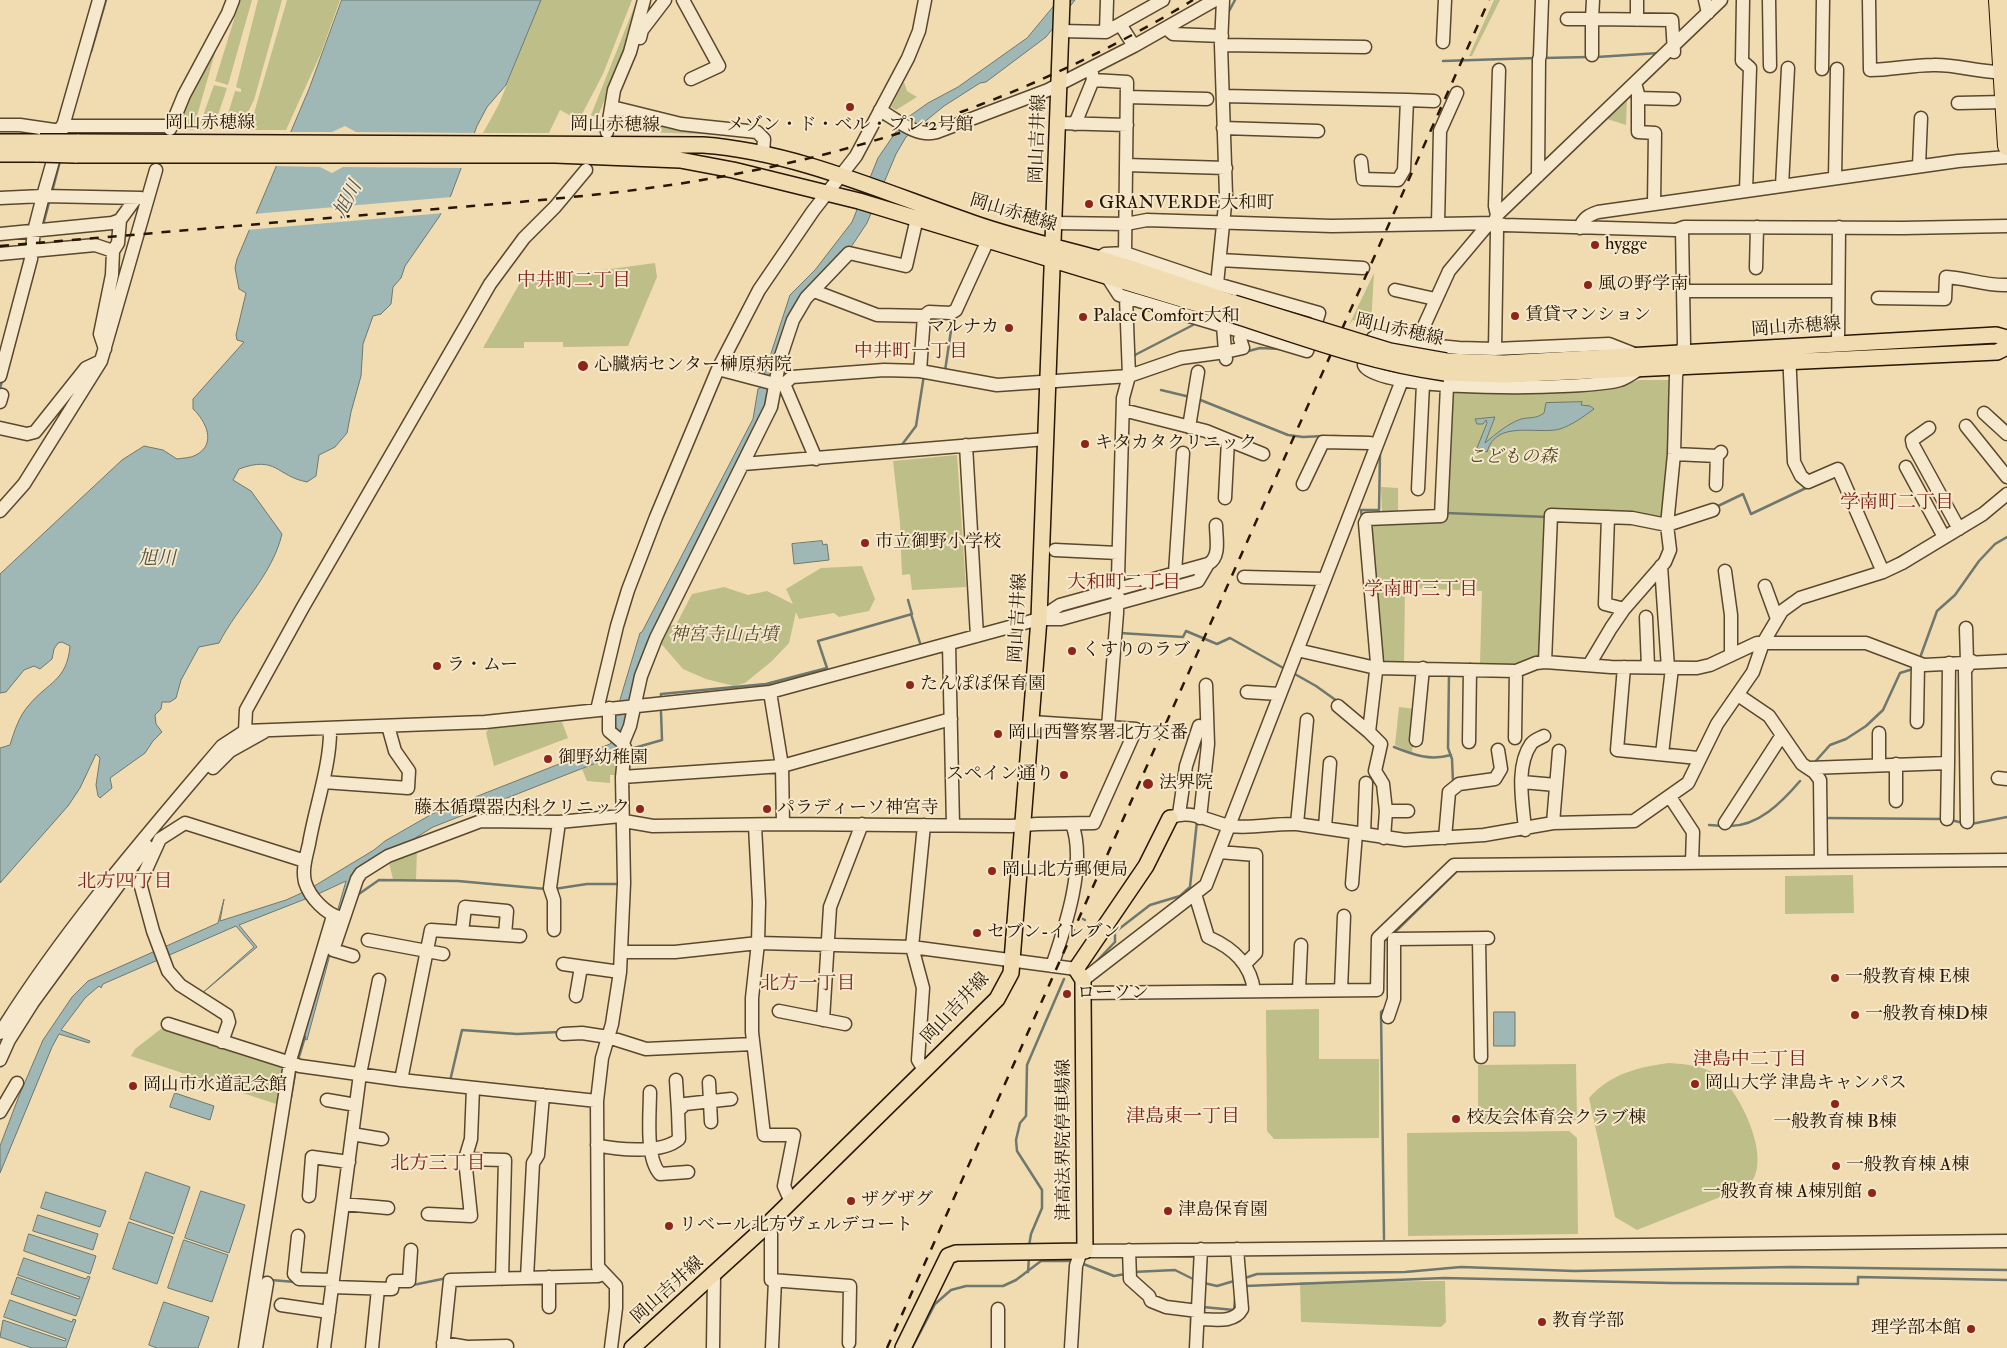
<!DOCTYPE html>
<html>
<head>
<meta charset="utf-8">
<style>
	body { margin:0 }
	canvas { display:block; background:#f1dbb0 }
</style>
</head>
<body>
<canvas width="2007" height="1348"></canvas>
<script>
const ctx = document.querySelector('canvas').getContext('2d');
ctx.lineJoin = 'round';
function paint(path, color) {
  ctx.fillStyle = color;
  ctx.fill(path, 'evenodd');
}
function stroke(path, color, width, dash) {
  ctx.strokeStyle = color;
  ctx.lineWidth = width;
  ctx.lineCap = dash ? 'butt' : 'round';
  ctx.setLineDash(dash || []);
  ctx.stroke(path);
}
function write(font, color, halo, rows, align = 'center') {
  ctx.font = font + ' "IM FELL Double Pica","Noto Serif JP",serif';
  ctx.lineWidth = 4;
  ctx.setLineDash([]);
  ctx.textBaseline = 'middle';
  ctx.strokeStyle = halo;
  ctx.fillStyle = color;
  for (const [text, x, y, turn = 0] of rows) {
    ctx.save();
    ctx.translate(x, y);
    ctx.rotate((+turn || 0) * Math.PI / 180);
    ctx.textAlign = isNaN(turn) ? turn : align;
    if (halo) ctx.strokeText(text, 0, 0);
    ctx.fillText(text, 0, 0);
    ctx.restore();
  }
}
paint(new Path2D(`
	M240,0H252L228,85L215,81Z
	M258,0H282L254,100L239,130H223L235,91L241,92V89L236,87Z
	M287,0H340L321,53L286,130H244L254,113Z
	M541,0H632L603,74L579,120L560,110L549,133H483L499,104Z
	M637,0L636,12L626,37V50L597,118L591,115Z
	M1494,0H1500L1472,56H1469Z
	M219,39L193,130L180,128L181,113Z
	M904,82L907,91L917,97L896,110L891,107Z
	M214,85L227,88L213,130H198Z
	M1627,97L1626,125L1604,118Z
	M646,121L736,133L757,140L726,135L645,132Z
	M655,263L657,277L628,346L563,347V342H524V348H483L521,281Z
	M1374,273L1371,324L1353,320L1349,325Z
	M1639,380H1673L1665,519L1547,513L1541,655L1513,665L1480,664L1482,591L1405,588L1404,663H1385L1379,660L1371,522L1444,520L1452,392L1483,393L1615,388Z
	M957,455L966,587L912,590L910,574L902,575L900,523L893,461Z
	M1381,487L1398,488V514L1382,513Z
	M862,566L875,599L869,611L839,617L834,613L799,619L796,612L789,643L772,661L745,683L734,686L706,679L683,669L658,640L664,626L676,625L692,594L724,587L748,595L767,591L793,604L786,589L821,568Z
	M1399,707L1416,709L1412,753L1395,745Z
	M562,722L568,738L494,766L486,733L489,728Z
	M619,750V775H610V783L587,781L582,769L610,757Z
	M417,849L416,880L393,879L388,859Z
	M1853,875L1854,913L1785,914V876Z
	M1319,1009V1059H1379V1138L1274,1139L1267,1131L1266,1010Z
	M166,1025L285,1066L279,1105L131,1056L135,1049Z
	M1669,1063C1686,1064 1707,1066 1721,1078C1742,1096 1774,1163 1748,1186L1637,1230L1615,1217L1589,1098C1610,1074 1638,1067 1669,1063Z
	M1576,1064L1577,1120L1478,1121V1065Z
	M1569,1131L1577,1138L1578,1234L1408,1236L1407,1133Z
	M1445,1281L1446,1322L1441,1327L1301,1322L1300,1282Z`), '#bebf88');
const water = new Path2D(`
	M342,0H541L506,85L487,107L477,126L451,195L439,217L405,266L401,278L393,287L391,304L381,314L373,316L363,344L361,376L351,412L347,433L335,447L319,455L316,476L307,482C276,476 277,455 239,469L233,480L251,491L282,534C272,576 238,606 219,643L199,647L181,680L176,698L170,702H162L161,709L155,715L156,724L162,732L153,741L145,753L110,778L112,788L100,798L98,796L96,785L100,758L96,754L80,788L68,806L0,883V748L10,745C14,732 19,716 29,705C48,682 67,681 70,646L62,642L58,643L54,649L52,659L40,669L34,666L24,670L6,692L0,693V574L122,460L144,446L163,450L177,459C183,458 191,458 196,455C217,444 206,421 193,409V399L244,342L237,340L236,335L246,293L239,289L235,268L237,259L309,89Z
	M1059,0H1075L1046,37L986,82L980,83L944,106L906,137L896,154L867,223L849,250L805,297L768,400L674,593L618,750L596,763L433,827L362,871L338,925L307,1040L301,1038L346,881L318,894L239,925L257,947L199,996L254,947L236,926L103,984L101,988L99,986L85,998L61,1030L90,1041L89,1043L59,1034L52,1047L0,1173V1146L19,1096L43,1040L72,997L88,981L218,923L224,899L220,921L286,900L306,891L374,850L385,841L432,814L610,744L613,740V723L640,633L642,632L753,419L758,389L762,387L763,378L790,295L815,270L852,222L878,158L904,120L928,103L958,87L1027,38Z
	M1582,402L1581,405L1590,406L1594,409C1583,417 1572,425 1560,429C1537,435 1496,419 1487,452L1477,448L1487,423L1486,420L1483,424H1477L1475,419L1495,417L1485,443C1496,434 1507,424 1521,419C1530,417 1536,419 1544,413L1546,403Z
	M822,541L823,545L827,544L829,560L794,564L792,544Z
	M1494,1012H1515V1046H1494Z
	M175,1093L214,1106L210,1120L170,1107Z
	M146,1172L190,1187L174,1234L130,1219Z
	M201,1191L245,1205L229,1253L185,1238Z
	M46,1192L106,1211L100,1227L41,1208Z
	M38,1215L98,1234L93,1250L33,1231Z
	M129,1222L173,1237L157,1284L113,1269Z
	M29,1234L96,1256L90,1274L24,1251Z
	M184,1240L228,1255L212,1302L168,1288Z
	M24,1258L86,1279L88,1276L90,1277L76,1316L11,1294L17,1277L79,1299L80,1297L18,1275Z
	M10,1300L72,1322L73,1319L76,1320L66,1348H32L0,1337L3,1320L65,1341L66,1339L4,1317Z
	M164,1302L209,1317L198,1348H157L149,1345Z`);
paint(water, '#9fb8b6');
stroke(water, '#6f786e', 1);
paint(new Path2D(`
	M345,126L356,132L477,133L463,168L343,167L332,173L320,167L273,166L288,132H332Z
	M452,197L444,213L246,230L253,214Z`), '#f1dbb0');
stroke(new Path2D(`
	M1228,13L1235,0
	M91,52L106,0
	M1597,57L1659,53
	M1544,58L1589,57
	M1443,61L1536,58
	M52,192L60,161
	M43,225L50,199
	M1245,352L1260,348L1281,349
	M1133,356L1193,325
	M945,371L953,317
	M0,389L2,381
	M1161,390L1190,397
	M1198,399L1288,435L1303,437L1323,436
	M1333,436L1365,437
	M901,446L916,426L924,375
	M1716,507L1743,494L1751,514L1806,488
	M1446,513L1548,517
	M1362,519L1361,510H1379L1380,453
	M1892,561L1914,549
	M911,614L920,643
	M1120,633L1183,637L1186,631L1217,644L1230,638L1285,669
	M1921,655L1937,611L1955,595L1979,561L1995,544L2007,537
	M1293,673L1316,686L1337,701
	M1449,673L1448,748L1452,759L1453,782
	M661,696V694L766,684L827,668L818,641L912,614L908,600
	M1394,747C1414,755 1430,761 1451,755
	M634,748L662,740L661,712
	M1814,763L1830,745L1846,739L1866,726L1883,710L1900,673L1913,669
	M1824,818L1943,819
	M1951,820L1963,823
	M1971,824L2007,817
	M1709,825L1723,826
	M1728,826C1758,827 1782,802 1800,781
	M554,889L587,884H618
	M356,896L379,880L458,881L546,889
	M1083,919L1085,920
	M1115,932L1150,905L1180,896L1190,887L1197,821
	M1392,935L1456,872
	M1094,964L1115,942V932L1111,929
	M298,1060L305,1037
	M450,1081L462,1030L517,1034L559,1032
	M291,1097L296,1068
	M1384,1239L1381,1012L1386,1008
	M1029,1246L1031,1234L1042,1208V1190L1017,1151L1016,1140L1020,1123L1026,1116L1027,1065L1064,979
	M1081,1263L1114,1276L1125,1274
	M1028,1272L1029,1257
	M1133,1272L1175,1270L1195,1280
	M1245,1278L1257,1274L1405,1272L1461,1267L1574,1271L1792,1267L2007,1270
	M271,1280L295,1282
	M1204,1283L1217,1286L1234,1281
	M413,1285L447,1278
	M1245,1286L1444,1278L1671,1283L1858,1284V1277L2007,1280
	M1203,1307L1234,1310L1235,1300
	M1191,1327V1315
	M912,1348L935,1304L951,1290L966,1286H1003L1016,1280L1041,1261H1073`), '#6f786e', 2.5);
const minor = new Path2D(`
	M683,0L719,66L691,79
	M1593,0L1592,19L1672,20L1674,52
	M1705,0L1708,13
	M1743,0L1742,61L1750,68L1746,191
	M1769,0L1770,66
	M1869,0L1870,70C1891,70 1911,65 1933,65C1957,64 1979,73 2003,72
	M1567,19H1592V55
	M1637,20V0
	M1120,24L1134,46
	M1166,28L1173,34L1222,36
	M1061,31L1106,32L1163,0
	M1106,32L1107,0
	M640,38L642,30L665,0
	M1443,42L1445,0
	M1221,45L1365,47
	M1540,56L1542,0
	M1822,69L1823,0
	M1093,80L1127,82L1125,253
	M1635,83L1638,94V132L1655,133L1654,204
	M1223,96L1407,100L1404,170L1398,180L1363,179L1361,161
	M1127,97L1207,99
	M1638,98L1674,99
	M1407,100L1434,101
	M1958,103L2005,102
	M612,107L681,124L757,132L764,139L763,153
	M880,110C897,120 917,138 937,132L1048,90L1134,46L1215,0
	M1059,123L1127,125
	M1075,124L1093,80L1092,73
	M0,125H20L61,131
	M62,126H171
	M1223,128L1318,131
	M170,129L184,95L228,13L233,0
	M607,132L614,90L630,52L644,0
	M1126,165L1226,168
	M1919,166L1921,118
	M1538,176L1539,59
	M1835,178L1837,69
	M1782,186L1788,68
	M0,198L43,196L141,198
	M1497,215L1495,206L1499,70
	M1055,223L1126,224L1147,220L1332,226L1494,223L1504,225L1676,230L1684,227L1903,228L2007,226
	M1494,223L1497,231L1495,349
	M1438,224L1440,131L1457,93
	M1580,228C1583,218 1589,215 1598,212L1958,161L2007,157
	M0,234L112,223L120,220
	M0,254L95,245L113,251
	M1097,259L1105,254L1125,253L1217,284L1319,313L1307,351L1119,295L1108,278
	M1220,260L1363,268
	M1756,268L1757,227
	M1217,284L1226,195L1221,45L1223,0
	M1395,290L1435,299
	M814,291L877,315L924,316
	M1683,291H1838
	M1878,298L1945,299L1946,277C1967,278 1985,286 2007,285
	M1838,344L1839,227
	M105,349L100,334L112,275L113,251L118,243L120,220L136,198
	M1789,352L1794,462L1801,476L1808,482L1838,469L1883,572
	M1637,355L1609,344L1495,349L1459,348L1417,344L1377,335L1373,338L1364,365C1375,393 1590,390 1620,380C1627,378 1634,372 1640,369
	M1226,359L1225,352L1243,348L1240,339L1243,332
	M718,369L775,384H784L792,377L884,370L920,371L997,385L1129,376L1181,358L1225,352L1223,325
	M920,371L924,316L929,312L951,313L956,310L988,240
	M0,376L31,259L34,231L43,196L99,0
	M784,384L816,459
	M0,402L2,395
	M1123,410L1206,431L1228,440L1225,498
	M1984,413L2007,434
	M1966,426L2007,477
	M1189,427L1198,372
	M0,428L27,434L35,432L86,368L101,361
	M1929,428L1912,440L1913,445L1959,529
	M1228,440L1263,454
	M966,445L977,636
	M1674,454L1717,456L1721,452
	M743,464L1046,439
	M1906,467L1944,537
	M1303,484L1323,442L1370,443L1376,445
	M1716,485L1717,456
	M1418,489L1423,384
	M0,511L24,484L101,361L156,170
	M1608,517L1605,604L1624,609
	M1055,550L1118,553
	M1208,564C1221,557 1216,538 1216,525
	M1661,566L1668,668
	M1725,571L1731,615V655
	M1175,573L1183,453
	M1244,577L1324,579
	M1765,586L1777,619
	M1646,617L1648,667
	M1966,628L1967,661
	M949,644L953,825
	M1297,650L1376,668L1516,671L1536,663L1545,662L1611,667L1697,668L1710,665L1757,643H1866L1924,665L2007,661
	M1545,662L1551,515L1632,518L1667,525L1713,510
	M1589,665L1611,628L1624,609L1665,562L1670,550L1667,525L1674,454L1676,376L1684,344L1682,229
	M1624,667L1617,750L1698,758
	M770,692L782,766L783,824
	M1247,692L1279,694
	M1738,695L1769,716L1802,764L1814,772L1820,780L1821,861
	M1338,706L1369,732
	M609,708V731L623,743L625,748L622,777L624,883L620,972L612,1024L602,1058L597,1101L598,1267L616,1286V1308L611,1348
	M597,710L617,626L628,590L656,517L718,369L759,290L813,211L856,156L908,58L919,31L925,0
	M1031,722L1108,727L1117,613L1123,398L1129,376L1126,297
	M1917,722L1918,664
	M330,728C331,764 315,808 309,844C306,857 302,870 305,882C310,898 326,914 341,918
	M245,731L246,710L303,607L490,284L524,238L555,207L586,170
	M1515,738L1516,671
	M1416,740L1423,668
	M1469,742L1470,670
	M623,743L630,726L641,676L656,638L771,407L780,359L793,320L806,298L849,253L906,266L917,218
	M1662,754L1672,668
	M1879,765V733
	M213,768L230,751L264,732
	M1809,768L1948,763L1949,663
	M622,777L782,766L951,719
	M1998,778L2007,779
	M323,782L408,788L409,771L395,751L388,726
	M1522,782L1556,785
	M1670,797L1693,832L1692,862
	M1896,801V764
	M1386,811H1408
	M1179,814L1186,766L1199,726
	M1170,818C1189,808 1210,822 1230,826C1252,829 1274,823 1297,824L1405,840L1484,835L1553,823L1634,821L1688,783L1717,724L1753,672L1763,643L1782,611L1800,598L1883,572L1902,563L1983,514L2007,494
	M1200,818L1208,744L1206,685
	M1947,819L1948,763
	M624,821L653,826L783,824L1011,826L1037,824L1094,823L1136,729L1108,727
	M1967,822L1965,670L1972,661
	M1553,823L1559,751
	M1725,823L1782,735
	M1297,824L1307,720
	M755,826L759,902L758,943L752,998V1032L764,1135H794L784,1186L791,1202
	M1325,827L1330,763
	M1525,830C1523,804 1515,767 1531,744C1534,740 1540,738 1544,736
	M1364,834L1366,783
	M1384,838L1386,811L1383,784L1375,771L1381,744L1369,732L1377,663L1365,523L1367,519L1441,516L1447,386
	M1445,838L1449,792L1459,784L1495,779L1501,769L1498,750
	M1219,852L1256,855V953L1245,964
	M1352,884L1356,833
	M1195,894L1208,937C1233,948 1251,964 1254,991
	M554,930V900L550,888L559,822
	M462,932L465,907L507,911L505,935
	M1479,939L1481,1057
	M368,940L443,954
	M621,952H675L758,943L912,947L1076,969
	M353,956L333,950L357,879L361,873L388,856L481,821L559,822L621,816
	M563,964L620,972
	M1052,966C1065,928 1087,863 1072,824
	M1083,980L1206,885L1418,339L1449,271L1486,227L1494,223L1497,215L1721,0
	M1299,990L1301,945
	M1341,990L1344,916
	M1083,993L1377,990L1378,938L1454,865L2007,860
	M576,996L581,967
	M779,1011L845,1024
	M1388,1017L1394,999V939L1488,938
	M823,1020L830,907L862,824
	M168,1024L300,1066L401,1080L597,1101
	M0,1033C64,930 144,838 222,746L245,731L485,722L770,692L1039,619H1061L1198,581L1208,564L1060,605L1039,619
	M563,1034L582,1033L608,1037L646,1049L753,1044
	M222,1042L229,1022L227,1015L180,985L168,971L153,931L140,883L160,839L185,823L305,861
	M0,1060L9,1040L33,1002L147,846
	M924,1070L918,1060L923,988L912,947L924,825
	M401,1080L431,930L520,936
	M676,1080L678,1111
	M709,1082L711,1122
	M650,1092C650,1114 645,1157 660,1174L688,1172
	M327,1100L356,1105
	M0,1112L17,1083
	M352,1134L382,1139
	M597,1145C618,1150 662,1154 679,1139L678,1111L685,1104L731,1099
	M465,1159L505,1160L502,1279
	M309,1196L312,1157L349,1162
	M343,1204L388,1208
	M428,1214L471,1216L465,1159L471,1139L473,1088
	M765,1227L771,1234V1280L850,1286L849,1343
	M298,1236L294,1274L299,1279L333,1280
	M1129,1250L1130,1279L1149,1296L1151,1301L1166,1307L1198,1311
	M1085,1251L2007,1241
	M549,1277V1307
	M527,1278L533,1163L538,1155L543,1095
	M332,1287L392,1289L393,1281H409L411,1250
	M281,1305L329,1312
	M998,1309V1348
	M1198,1319C1213,1319 1234,1324 1242,1309L1237,1249
	M443,1343L467,1347L507,1346
	M245,1348L291,1057L333,916
	M256,1348L267,1283
	M324,1348L360,1074L379,980
	M372,1348L378,1289
	M443,1348L450,1280L598,1276L603,1274
	M713,1348L714,1276
	M772,1348L775,1280
	M1071,1348L1076,1266L1081,1251
	M1196,1348L1201,1249`);
const major = new Path2D(`
	M0,142H40
	M77,142L703,145C797,152 885,193 973,223C1013,237 1056,247 1097,258C1143,272 1188,288 1234,303
	M0,154H38
	M75,155H555L680,160L733,170L859,201L1231,314
	M1446,361L1504,363L1996,335L2007,338
	M1445,373L1504,375L1997,352L2007,347
	M632,1348L765,1227L997,999L1011,973L1039,619L1062,0
	M903,1348L948,1256L956,1253L1085,1251L1083,993V980L1076,969L1146,866L1170,818`);
const highway = new Path2D(`
	M1998,0L2007,146`);
stroke(minor, '#5a482e', 15);
stroke(major, '#271702', 18);
stroke(highway, '#271702', 20);
stroke(minor, '#f6e8cc', 12);
stroke(major, '#f1dbb0', 15);
stroke(highway, '#f1dbb0', 18);
stroke(new Path2D(`
	M0,246C134,235 267,223 401,212C501,203 603,197 702,180C877,151 1042,92 1193,0
	M887,1348L1489,0`), '#271702', 2.5, [9, 9]);
const majorBridge = new Path2D(`
	M40,142H77
	M38,154L75,155
	M1234,303L1390,351L1446,361
	M1231,314C1301,337 1371,363 1445,373`);
stroke(majorBridge, '#271702', 18, []);
stroke(majorBridge, '#f1dbb0', 15);
for (const [x, y, r, color] of [
	[850,107,5,"#8f2418"],
	[1089,204,5,"#8f2418"],
	[1595,245,5,"#8f2418"],
	[1588,285,5,"#8f2418"],
	[1515,316,5,"#8f2418"],
	[1083,317,5,"#8f2418"],
	[1009,328,5,"#8f2418"],
	[583,366,6,"#8f2418"],
	[1085,444,5,"#8f2418"],
	[865,543,5,"#8f2418"],
	[1072,651,5,"#8f2418"],
	[437,666,5,"#8f2418"],
	[910,685,5,"#8f2418"],
	[998,734,5,"#8f2418"],
	[548,759,5,"#8f2418"],
	[1064,775,5,"#8f2418"],
	[1148,784,6,"#8f2418"],
	[640,809,5,"#8f2418"],
	[767,809,5,"#8f2418"],
	[992,871,5,"#8f2418"],
	[977,933,5,"#8f2418"],
	[1835,978,5,"#8f2418"],
	[1067,994,5,"#8f2418"],
	[1855,1015,5,"#8f2418"],
	[1695,1084,5,"#8f2418"],
	[133,1086,5,"#8f2418"],
	[1835,1104,5,"#8f2418"],
	[1456,1119,5,"#8f2418"],
	[1836,1166,5,"#8f2418"],
	[1872,1193,5,"#8f2418"],
	[851,1201,5,"#8f2418"],
	[1168,1211,5,"#8f2418"],
	[669,1226,5,"#8f2418"],
	[1542,1322,5,"#8f2418"],
	[1971,1329,5,"#8f2418"]
]) {
  const dot = new Path2D();
  dot.arc(x, y, r, 0, 2 * Math.PI);
  ctx.fillStyle = color;
  ctx.fill(dot);
  stroke(dot, '#f6e8cc', 2);
}
write('18px', '#271702', '#f6e8cc', [
	["岡山赤穂線",210,124],
	["岡山赤穂線",615,126,1],
	["岡山吉井線",1039,139,-88],
	["岡山赤穂線",1013,214,17],
	["岡山赤穂線",1796,328,-4],
	["岡山赤穂線",1399,331,13],
	["岡山吉井線",1019,618,-87],
	["岡山吉井線",956,1009,-47],
	["津高法界院停車場線",1065,1140,-90],
	["岡山吉井線",668,1291,-42]
]);
write('18px', '#271702', '#f6e8cc', [
	["メゾン・ド・ベル・プレ 2号館",850,126,"center"],
	["GRANVERDE大和町",1099,204],
	["hygge",1605,245],
	["風の野学南",1598,285],
	["賃貸マンション",1525,316],
	["Palace Comfort大和",1093,317],
	["マルナカ",999,328,"right"],
	["心臓病センター榊原病院",594,366],
	["キタカタクリニック",1095,444],
	["市立御野小学校",875,543],
	["くすりのラブ",1082,651],
	["ラ・ムー",447,666],
	["たんぽぽ保育園",920,685],
	["岡山西警察署北方交番",1008,734],
	["御野幼稚園",558,759],
	["スペイン通り",1054,775,"right"],
	["法界院",1159,784],
	["藤本循環器内科クリニック",630,809,"right"],
	["パラディーソ神宮寺",777,809],
	["岡山北方郵便局",1002,871],
	["セブン-イレブン",987,933],
	["一般教育棟 E棟",1845,978],
	["ローソン",1077,994],
	["一般教育棟D棟",1865,1015],
	["岡山大学 津島キャンパス",1705,1084],
	["岡山市水道記念館",143,1086],
	["校友会体育会クラブ棟",1466,1119],
	["一般教育棟 B棟",1835,1123,"center"],
	["一般教育棟 A棟",1846,1166],
	["一般教育棟 A棟別館",1862,1193,"right"],
	["ザグザグ",861,1201],
	["津島保育園",1178,1211],
	["リベール北方ヴェルデコート",679,1226],
	["教育学部",1552,1322],
	["理学部本館",1961,1329,"right"]
], 'left');
write('italic 18px', '#54492a', '#f6e8cc', [
	["こどもの森",1512,458],
	["神宮寺山古墳",724,636]
]);
write('italic 19px', '#514f41', '#f6e8cc', [
	["旭川",349,200,-62],
	["旭川",157,560]
]);
write('19px', '#7a1f14', '#f6e8cc', [
	["中井町二丁目",574,282],
	["中井町一丁目",911,353],
	["学南町二丁目",1897,504],
	["大和町二丁目",1124,584],
	["学南町三丁目",1421,591],
	["北方四丁目",125,883],
	["北方一丁目",808,985],
	["津島中二丁目",1750,1061],
	["津島東一丁目",1183,1118],
	["北方三丁目",438,1165]
]);
</script>
</body>
</html>
